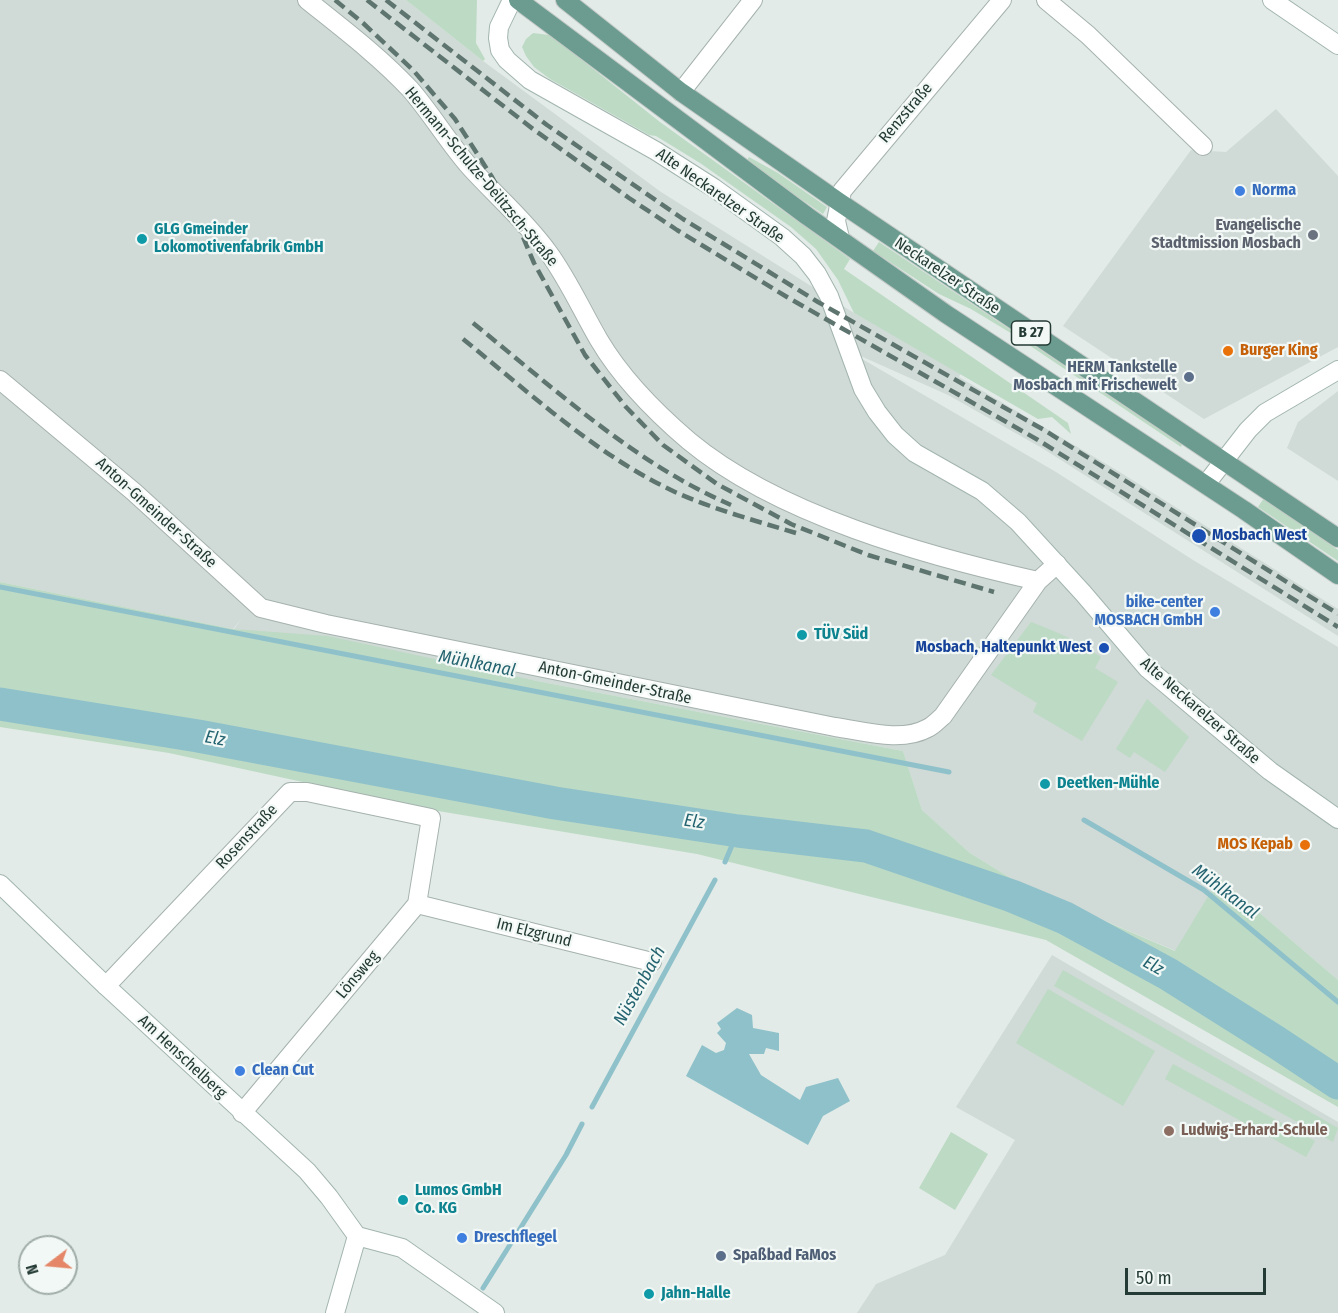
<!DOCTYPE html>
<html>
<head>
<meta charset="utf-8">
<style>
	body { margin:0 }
	#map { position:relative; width:1338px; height:1313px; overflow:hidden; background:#e2ebe7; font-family:"Fira Sans Condensed",sans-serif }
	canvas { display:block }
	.north { position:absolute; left:18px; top:1235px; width:60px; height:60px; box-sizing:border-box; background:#f2f8f5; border:2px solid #a0aca8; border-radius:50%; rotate:254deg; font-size:16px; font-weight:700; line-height:24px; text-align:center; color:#243a34 }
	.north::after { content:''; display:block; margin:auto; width:21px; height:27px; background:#e48667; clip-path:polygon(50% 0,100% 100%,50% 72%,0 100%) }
	.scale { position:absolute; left:1125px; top:1268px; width:141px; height:27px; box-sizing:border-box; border:3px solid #243a34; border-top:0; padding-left:8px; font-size:18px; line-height:21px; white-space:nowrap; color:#243a34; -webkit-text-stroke:4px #f2f8f5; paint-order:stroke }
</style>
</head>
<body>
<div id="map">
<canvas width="1338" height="1313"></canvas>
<div class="north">N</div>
<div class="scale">50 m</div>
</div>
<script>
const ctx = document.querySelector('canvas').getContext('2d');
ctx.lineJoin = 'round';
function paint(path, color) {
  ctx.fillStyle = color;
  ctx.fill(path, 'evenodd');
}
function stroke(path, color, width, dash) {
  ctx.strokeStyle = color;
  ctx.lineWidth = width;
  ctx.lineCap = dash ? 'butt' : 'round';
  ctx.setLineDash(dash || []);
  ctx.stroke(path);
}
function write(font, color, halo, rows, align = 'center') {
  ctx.font = font + ' "Fira Sans Condensed",sans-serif';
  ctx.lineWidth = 4.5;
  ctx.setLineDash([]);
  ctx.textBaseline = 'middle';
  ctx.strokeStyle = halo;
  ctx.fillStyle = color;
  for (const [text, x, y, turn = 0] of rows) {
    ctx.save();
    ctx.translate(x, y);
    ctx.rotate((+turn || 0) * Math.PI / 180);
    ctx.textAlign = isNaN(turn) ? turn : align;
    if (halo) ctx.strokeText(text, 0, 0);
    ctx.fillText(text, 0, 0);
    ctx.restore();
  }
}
paint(new Path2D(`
	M0,0H406L483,61L661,192L854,313L961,373L959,377L1118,471L1338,609V636L1042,448L948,395L845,349L1056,472L1193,560L1338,647V980L1219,878L1176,951L1025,887L970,853L922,810L903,751L537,681L234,629L242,618L233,629L0,582Z
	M1276,109L1338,176V347L1204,419L1063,326L1191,150L1226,152Z
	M1338,391V481L1287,448L1298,422Z
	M1052,955L1338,1122V1313H857L876,1284L945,1255L1015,1140L956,1107Z`), '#d0dad6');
paint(new Path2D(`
	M406,0H477L476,43L485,59L483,61Z
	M533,33L549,35L557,40L660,122L850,259L844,269L1068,423L1071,434L1052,417L1038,419L854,313L838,280L816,249L791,227L700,163L656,136L649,135L550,79L534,67L526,56L522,47L526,39Z
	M749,157L778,173L827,207L823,214L746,162Z
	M879,242L1182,444L1181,447L1014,335L971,309L939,294L873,251Z
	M1264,498L1338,550V561L1258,507Z
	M0,582L233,629L328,636L537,681L903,751L922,810L970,853L1025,887L1175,951L1219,878L1338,980V1107L1046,940L697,854L432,810L169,753L0,727Z
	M1031,622C1056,631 1079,642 1101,657L1095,668L1118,682L1082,741L1033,712L1037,703L991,675Z
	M1147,699L1189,737L1165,772L1134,752L1130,758L1116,749Z
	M1063,970L1338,1128L1333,1142L1054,986Z
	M1048,989L1155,1051L1123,1106L1016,1043Z
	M1173,1064L1315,1141L1306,1157L1165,1079Z
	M951,1132L988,1154L955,1210L919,1188Z`), '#bddac5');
paint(new Path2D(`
	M737,1008L752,1015L753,1028L779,1033V1051L766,1048L764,1054H749L761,1075L800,1100L806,1087L838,1078L850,1101L823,1116L808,1145L686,1076L702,1045L716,1053L724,1050L726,1043L717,1033L721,1029L717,1023Z`), '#8fc1ca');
stroke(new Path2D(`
	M0,587L949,772
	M1084,820L1204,890L1338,1002
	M725,862L738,831
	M592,1107L715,880
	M483,1288L566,1155L582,1124`), '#8fc1ca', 5);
stroke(new Path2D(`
	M0,704L198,736L555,803L738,831L866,846L1012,896L1065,918L1168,974L1276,1042L1338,1083`), '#8fc1ca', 33);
const street = new Path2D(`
	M307,0C342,28 379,56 410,89C431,113 448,142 469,166C495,195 525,220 548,252C568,279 582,311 599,340C622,379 655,412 689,441C778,515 926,556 1038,581
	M1046,0L1088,35L1203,146
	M681,92L753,0
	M840,238L836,221L842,191L1002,0
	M0,380L134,492L261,608L326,624L835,727C864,731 901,743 928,728C934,725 938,720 943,716L1038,581L1057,564
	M417,904L652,962
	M106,986L290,792H307L431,818L417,904L242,1113`);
const secondary = new Path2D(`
	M512,0L499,27L498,38L500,50L507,60L530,80L656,151L714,188L782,237L803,256L817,274L829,296L863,389L877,412L895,435L915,453L982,491L1018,522L1083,593L1147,668L1270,771L1338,819
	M1272,0L1338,45
	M1206,484L1248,430L1265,413L1338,370
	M0,884L106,986L307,1171L329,1197L357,1236
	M357,1236L402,1248L495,1313
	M335,1313L357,1236`);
const primary = new Path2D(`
	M518,0L807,216L946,314L1244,510L1338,575
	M565,0L681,92L839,202L1338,538`);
stroke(street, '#a5b2ae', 20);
stroke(secondary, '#a2b5ae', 20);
stroke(primary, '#c2c8c6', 20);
stroke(street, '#fff', 18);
stroke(secondary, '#fff', 18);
stroke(primary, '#6b9c8f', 18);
stroke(new Path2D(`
	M335,0L363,23L413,70L455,119L492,177L520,230L534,263L585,355L626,407L663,445L717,484L791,524L868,555L994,592
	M367,0L533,129L629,198L677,230L787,297L1038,440L1338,627
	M386,0L547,125L683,219L818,302L1044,430L1338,614
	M473,323C555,389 634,463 731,505
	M463,339C530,393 596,455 675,492C713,509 756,521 796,533`), '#5e756f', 4.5, [12, 6]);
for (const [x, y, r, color] of [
	[1240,191,6,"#3f7fe0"],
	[1313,235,6,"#6b7280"],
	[142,239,6,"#0f9aa8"],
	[1228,351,6,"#e8710a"],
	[1189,377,6,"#5c6f8a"],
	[1199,536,8,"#1a4fb4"],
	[1215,612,6,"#3f7fe0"],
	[802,635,6,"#0f9aa8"],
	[1104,648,6,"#1a4fb4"],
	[1045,784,6,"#0f9aa8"],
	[1305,845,6,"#e8710a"],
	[240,1071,6,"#3f7fe0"],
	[1169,1131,6,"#8d6e63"],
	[403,1200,6,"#0f9aa8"],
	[462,1238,6,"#3f7fe0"],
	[721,1256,6,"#5c6f8a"],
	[649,1294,6,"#0f9aa8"]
]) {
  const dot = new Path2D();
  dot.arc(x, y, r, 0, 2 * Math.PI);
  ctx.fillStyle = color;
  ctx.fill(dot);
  stroke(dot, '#f2f8f5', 2);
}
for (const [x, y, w] of [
	[1031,333,39]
]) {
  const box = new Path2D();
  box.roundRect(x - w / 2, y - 12, w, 24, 4.5);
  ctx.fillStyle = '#f2f8f5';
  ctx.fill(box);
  stroke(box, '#243a34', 1.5);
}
write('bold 15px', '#243a34', null, [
	["B 27",1031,333]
]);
write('16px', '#243a34', '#f2f8f5', [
	["Renzstraße",906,113,-50],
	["Hermann-Schulze-Delitzsch-Straße",481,177,50],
	["Alte Neckarelzer Straße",720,196,35],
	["Neckarelzer Straße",947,276,34],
	["Anton-Gmeinder-Straße",156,513,42],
	["Anton-Gmeinder-Straße",615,683,12],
	["Alte Neckarelzer Straße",1200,711,41],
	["Rosenstraße",247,837,-47],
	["Im Elzgrund",534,933,14],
	["Lönsweg",358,975,-50],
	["Am Henschelberg",182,1057,43]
]);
write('bold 16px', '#366cbe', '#f2f8f5', [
	["Norma",1252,191],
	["bike-center",1203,603,"right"],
	["MOSBACH GmbH",1203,621,"right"],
	["Clean Cut",252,1071],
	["Dreschflegel",474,1238]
], 'left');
write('bold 16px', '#5b616d', '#f2f8f5', [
	["Evangelische",1301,226],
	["Stadtmission Mosbach",1301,244]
], 'right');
write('bold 16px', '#0d838f', '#f2f8f5', [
	["GLG Gmeinder",154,230],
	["Lokomotivenfabrik GmbH",154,248],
	["TÜV Süd",814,635],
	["Deetken-Mühle",1057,784],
	["Lumos GmbH",415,1191],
	["Co. KG",415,1209],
	["Jahn-Halle",661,1294]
], 'left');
write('bold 16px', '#c56008', '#f2f8f5', [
	["Burger King",1240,351],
	["MOS Kepab",1293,845,"right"]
], 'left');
write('bold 16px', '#4e5e75', '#f2f8f5', [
	["HERM Tankstelle",1177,368],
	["Mosbach mit Frischewelt",1177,386],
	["Spaßbad FaMos",733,1256,"left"]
], 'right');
write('bold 16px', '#164399', '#f2f8f5', [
	["Mosbach West",1212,536],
	["Mosbach, Haltepunkt West",1092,648,"right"]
], 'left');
write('bold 16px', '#785e54', '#f2f8f5', [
	["Ludwig-Erhard-Schule",1181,1131]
], 'left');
write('italic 18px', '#246370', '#f2f8f5', [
	["Mühlkanal",477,664,11],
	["Elz",215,739,11],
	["Elz",694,822,8],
	["Mühlkanal",1225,892,37],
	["Elz",1153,966,29],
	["Nüstenbach",640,986,-61]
]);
</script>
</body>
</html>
